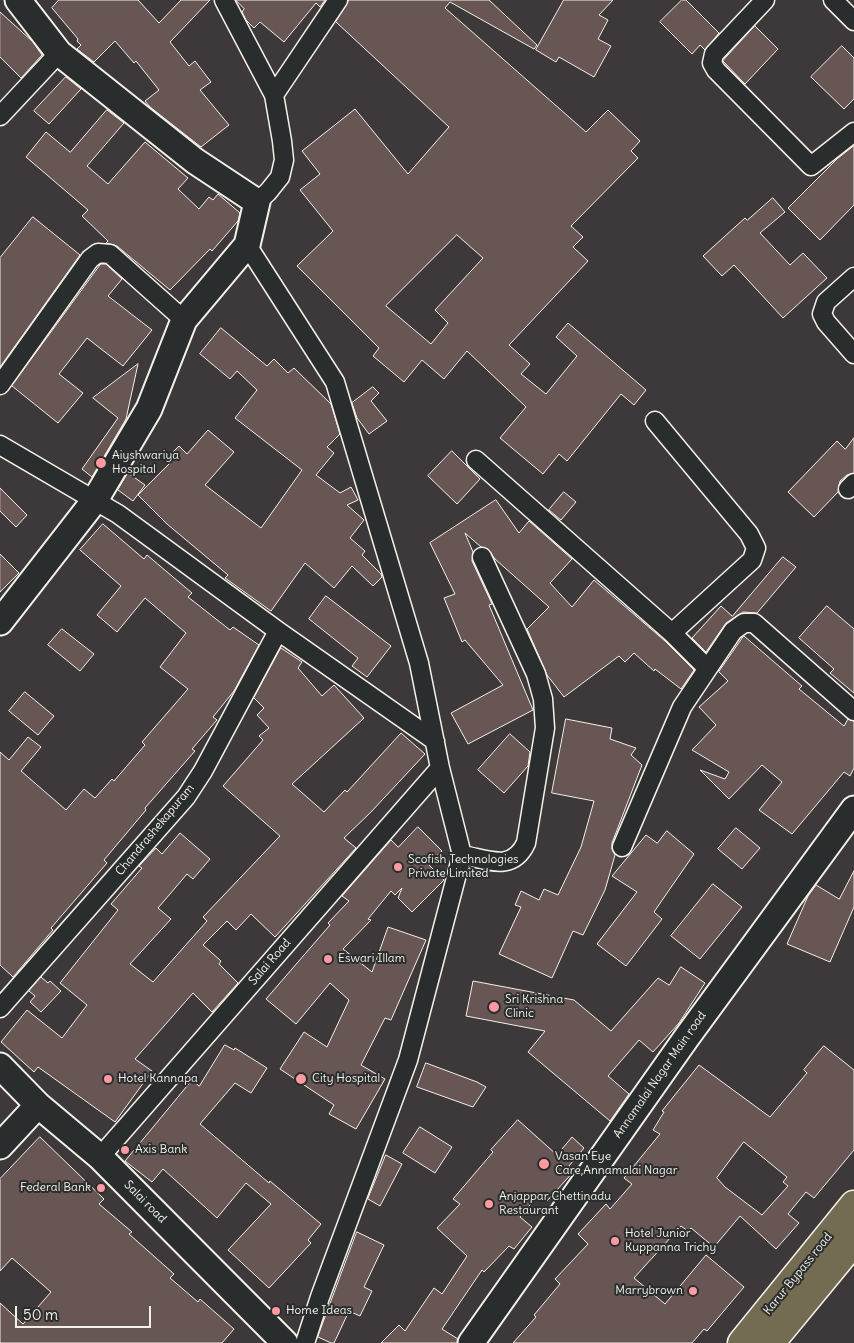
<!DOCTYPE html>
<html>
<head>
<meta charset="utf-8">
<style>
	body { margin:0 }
	#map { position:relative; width:854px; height:1343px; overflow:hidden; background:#3d393a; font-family:Delius,sans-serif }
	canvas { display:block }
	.scale { position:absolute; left:15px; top:1306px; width:136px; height:22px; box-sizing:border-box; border:2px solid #f4f1e8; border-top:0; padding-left:6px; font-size:15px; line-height:18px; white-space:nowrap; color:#f4f1e8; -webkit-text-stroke:4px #2a2d2e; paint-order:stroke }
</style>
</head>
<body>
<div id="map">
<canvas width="854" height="1343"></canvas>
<div class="scale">50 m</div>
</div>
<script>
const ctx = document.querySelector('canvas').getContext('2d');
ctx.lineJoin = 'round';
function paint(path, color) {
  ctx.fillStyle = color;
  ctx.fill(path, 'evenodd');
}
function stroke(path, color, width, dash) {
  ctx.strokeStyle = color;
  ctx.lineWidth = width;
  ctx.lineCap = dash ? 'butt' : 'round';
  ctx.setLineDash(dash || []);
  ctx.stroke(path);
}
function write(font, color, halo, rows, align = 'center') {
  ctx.font = font + ' Delius,sans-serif';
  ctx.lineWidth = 4;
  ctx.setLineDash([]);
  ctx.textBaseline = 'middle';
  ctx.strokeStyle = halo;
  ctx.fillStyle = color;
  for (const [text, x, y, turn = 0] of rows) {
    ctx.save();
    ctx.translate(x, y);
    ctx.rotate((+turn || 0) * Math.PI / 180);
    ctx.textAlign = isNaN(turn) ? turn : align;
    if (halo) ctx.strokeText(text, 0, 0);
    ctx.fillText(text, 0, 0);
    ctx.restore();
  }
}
const building = new Path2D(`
	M59,0H138L159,23L181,0H210L170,42L189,66L195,61L211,82L200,90L229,125L201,147L150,107L145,101L159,90L136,61L134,63L115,41L94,62L77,49L81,45L77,41L78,39L52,8Z
	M236,0H325L320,7L316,3L284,42L260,22L254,28L246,20L242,12L244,9Z
	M349,0H489L537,45L534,49L450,2L445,8L586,132L608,110L640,141L631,151L638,158L571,226L583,237L573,247L588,261L509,345L530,364L521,374L546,394L577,356L556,337L568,323L646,390L634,405L621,394L567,461L559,454L543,474L500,438L526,407L467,351L444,379L422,360L404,382L373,356L379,348L297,266L333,231L300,190L320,174L302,151L355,109L408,174L449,127L336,22ZM457,235L483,258L435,310L448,323L431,344L386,306Z
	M564,0H613L599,15L608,20L598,39L611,46L594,77L559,57L556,62L536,50Z
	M682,0H686L719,33L705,50L700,45L692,54L660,22Z
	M0,12L33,42L42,55L21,78L0,57Z
	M755,26L778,49L745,84L723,61Z
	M842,46L854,58V99L844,109L811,77Z
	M66,77L81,89L49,124L34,111Z
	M107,110L124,123L87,166L108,184L145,142L188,178L178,189L199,209L209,197L213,200L218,194L240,213L238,221L212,251L210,249L170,290L117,246L106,243L108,241L82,216L88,210L26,157L46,132L70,152Z
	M854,146V205L820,240L788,208L837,159Z
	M773,198L785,212L760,233L790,265L803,253L827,278L783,318L734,265L722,276L703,256L745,218L747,220Z
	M33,217L80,255L0,367V258Z
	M101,264H106L122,279L108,296L152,330L123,366L87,338L59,374L83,393L58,423L12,386Z
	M221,328L267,366L274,359L288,373L294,368L331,404L340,434L327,447L334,453L316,475L340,493L351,487L358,500L347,505L364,520L350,538L365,551L362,555L381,574L382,577L373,586L352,566L334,588L305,563L271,611L225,578L228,575L167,524L138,495L171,462L167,458L179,446L187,454L208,430L234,452L205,485L261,528L302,470L235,418L257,390L237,371L230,379L200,354Z
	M138,364L126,419L92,477L82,469L118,418L93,398Z
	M373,387L379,393L371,401L387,421L369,434L357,418L352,403Z
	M854,438V473L847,475L840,481L838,492L814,517L788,492L837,441L845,449Z
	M452,451L480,479L457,504L428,476Z
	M128,473L145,485L133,501L118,490Z
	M0,488L27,515L16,527L0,511Z
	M564,492L576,502L561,520L549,510Z
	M496,500L519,533L529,521L572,559L550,583L572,607L594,580L665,641L694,670L681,689L655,669L654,671L634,653L625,662L619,656L564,697L547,675L527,629L549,607L495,559L488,549L481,547L465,533L473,552L472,561L492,604L489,605L533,710L468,744L451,713L503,685L465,640L462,642L444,598L455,594L430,543Z
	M103,524L144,559L147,555L192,593L188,597L230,630L233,627L259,645L234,691L213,717L217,720L192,749L195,751L145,808L146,810L104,860L107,863L51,928L53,930L13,977L0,965V752L9,760L28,737L41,747L21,771L66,810L84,789L95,798L112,779L114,781L145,745L142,742L188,689L160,667L186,633L145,598L117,632L97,615L121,586L80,550Z
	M0,554L19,573L0,592Z
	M783,557L796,567L757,613L743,612L726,623L706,652L692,638L721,606L732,616Z
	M326,596L391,646L367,677L352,666L358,658L309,619Z
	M827,606L854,629V693L830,673L834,669L799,638Z
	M62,629L94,654L80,671L48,645Z
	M744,636L802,686L799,689L844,726L848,719L854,721V768L850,776L844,772L792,834L759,810L782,782L762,765L729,799L700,770L725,779L729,772L692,750L716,725L699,707L728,681L719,672Z
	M281,648L302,662L298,668L322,696L334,685L364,718L292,784L324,812L345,790L347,792L401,733L425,754L371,812L344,838L356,848L275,937L251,914L236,930L227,921L203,945L221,961L219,964L238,983L212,1012L193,993L135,1059L152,1071L115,1122L38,1067L34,1072L1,1042L27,1010L62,1038L87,1005L60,983L118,910L111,904L142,868L139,866L156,848L162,854L180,833L210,859L193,879L187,874L158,908L171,919L130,964L153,982L207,921L203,917L280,836L223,786L263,740L259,736L269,728L257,715L264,708L254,698Z
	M25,692L54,716L38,735L9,711Z
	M566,719L612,728L610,739L636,748L631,755L642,765L612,843V849L615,855L605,890L583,935L573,931L552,978L499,954L521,907L515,905L521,891L539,900L544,889L558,895L581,847L594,801L552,793Z
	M510,734L530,752L528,766L504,793L478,770Z
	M418,827L442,851L428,864L444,880L412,912L398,898L402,888L395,895L391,891L368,919L371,920L343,949L372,972L388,927L426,940L391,1020L385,1018L361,1065L385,1079L356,1129L329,1114L334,1105L280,1069L304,1032L327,1047L349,1000L330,983L296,1024L266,999L330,925L328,923L349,901L342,896L391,840L398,847Z
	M736,828L760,848L742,869L718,849Z
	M667,831L694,854L654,912L662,919L626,966L597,944L637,892L612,876L646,835L657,843Z
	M854,871V907L830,962L787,944L808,896L816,885L839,899Z
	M713,884L742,907L700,959L671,936Z
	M681,967L705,983L679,1023L653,1052L639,1040L608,1076L629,1094L610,1121L528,1052L545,1031L466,1016L473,981L574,1000L611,1031L658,978L669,985Z
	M41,977L48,983L50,981L61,991L41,1012L30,1002L35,996L29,991Z
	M225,1045L234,1050L235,1048L267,1068L251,1093L235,1083L200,1124L269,1183L270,1181L321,1224L308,1240L311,1243L269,1288L228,1250L271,1204L246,1183L217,1218L163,1169L152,1182L125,1161L192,1080L199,1086Z
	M824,1046L854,1070V1150L814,1198L806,1192L788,1214L799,1223L776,1249L740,1216L714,1247L691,1228L688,1231L681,1226L634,1278L665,1304L706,1255L744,1287L707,1331L704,1329L692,1343H513L536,1317L534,1315L560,1284L555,1279L588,1244L578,1234L606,1204L610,1209L632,1184L624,1178L660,1134L653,1130L664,1112L662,1111L699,1065L770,1117L807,1073L804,1070ZM744,1142L787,1177L783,1182L788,1186L762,1215L725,1187L717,1178Z
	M426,1063L477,1082L486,1087L473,1107L417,1087Z
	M518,1120L557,1155L572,1137L584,1148L569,1166L574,1171L547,1201L539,1194L520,1217L532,1227L514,1249L509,1246L484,1272L482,1270L442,1329L458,1339L457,1343H381L399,1325L405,1331L434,1288L442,1294L467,1256L437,1228L460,1204L453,1199L493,1152L491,1150Z
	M420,1127L452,1147L435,1173L403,1153Z
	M40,1137L104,1199L99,1204L132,1232L129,1234L174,1274L170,1278L198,1302L200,1299L234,1329L222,1343H0V1303L23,1324L51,1292L12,1258L0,1271V1179Z
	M386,1155L402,1164L380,1206L368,1199Z
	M357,1232L384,1245L364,1287L372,1291L360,1316L349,1311L334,1343H331L318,1337Z`);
paint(building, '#685655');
stroke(building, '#f4f1e8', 1);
const street = new Path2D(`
	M224,0L274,95L282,141L284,160L280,177L268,192L257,202
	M765,0L714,54L712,63L716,70L811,166L854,132
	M833,0L854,21
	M274,95L338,0
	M0,116L59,53
	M247,245L335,382L419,663L440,768L462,855L408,1060L320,1297L305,1343
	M854,277L826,302L822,314L826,322L854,354
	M0,385L90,259L98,253L110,254L184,320
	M655,421L749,534L756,548L752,560L672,633
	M0,445L118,514L278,631L435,741
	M476,460L672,633L707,668
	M848,489L854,483
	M622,847L682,707L733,631L744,623H754L854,711
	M462,855C487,859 512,873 526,843L545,728L543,699L536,674L482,557
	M0,1008L186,797L203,771L278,631
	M100,1157L440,768`);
const secondary = new Path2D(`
	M0,622L95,500L149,409L184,320L247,245L257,202L195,161L59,53L18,0
	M0,1066L38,1105L100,1157L285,1343
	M0,1146L38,1105
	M471,1343L687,1037L854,809`);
const primary = new Path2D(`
	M742,1343L854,1205
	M770,1343L854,1241`);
stroke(street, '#f4f1e8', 21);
stroke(secondary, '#f4f1e8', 29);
stroke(primary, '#f4f1e8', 31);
stroke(street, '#2a2d2e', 18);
stroke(secondary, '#2a2d2e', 25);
stroke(primary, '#736b52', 28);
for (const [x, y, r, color] of [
	[101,463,6,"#ff9aa2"],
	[398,867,5,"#ff9aa2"],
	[328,959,5,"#ff9aa2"],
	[494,1007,6,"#ff9aa2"],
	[108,1079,5,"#ff9aa2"],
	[301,1079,6,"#ff9aa2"],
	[125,1150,5,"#ff9aa2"],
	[544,1164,6,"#ff9aa2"],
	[101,1188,5,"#ff9aa2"],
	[489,1204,5,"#ff9aa2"],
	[615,1241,5,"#ff9aa2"],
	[693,1291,5,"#ff9aa2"],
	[276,1311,5,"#ff9aa2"]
]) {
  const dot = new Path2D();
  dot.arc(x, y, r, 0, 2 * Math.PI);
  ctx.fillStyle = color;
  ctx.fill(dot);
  stroke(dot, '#2a2d2e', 2);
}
write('12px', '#f4f1e8', '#2a2d2e', [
	["Aiyshwariya",112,456],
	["Hospital",112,470],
	["Scofish Technologies",408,860],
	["Private Limited",408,874],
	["Eswari Illam",338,959],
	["Sri Krishna",505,1000],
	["Clinic",505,1014],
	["Hotel Kannapa",118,1079],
	["City Hospital",312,1079],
	["Axis Bank",135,1150],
	["Vasan Eye",555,1157],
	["Care,Annamalai Nagar",555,1171],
	["Federal Bank",91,1188,"right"],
	["Anjappar Chettinadu",499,1197],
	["Restaurant",499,1211],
	["Hotel Junior",625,1234],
	["Kuppanna Trichy",625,1248],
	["Marrybrown",683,1291,"right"],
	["Home Ideas",286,1311]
], 'left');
write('12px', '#f4f1e8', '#2a2d2e', [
	["Chandrashekapuram",155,830,-50],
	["Salai Road",270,962,-49],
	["Annamalai Nagar Main road",660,1075,-55],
	["Salai road",145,1202,45],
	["Karur Bypass road",798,1274,-51]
]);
</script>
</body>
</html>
